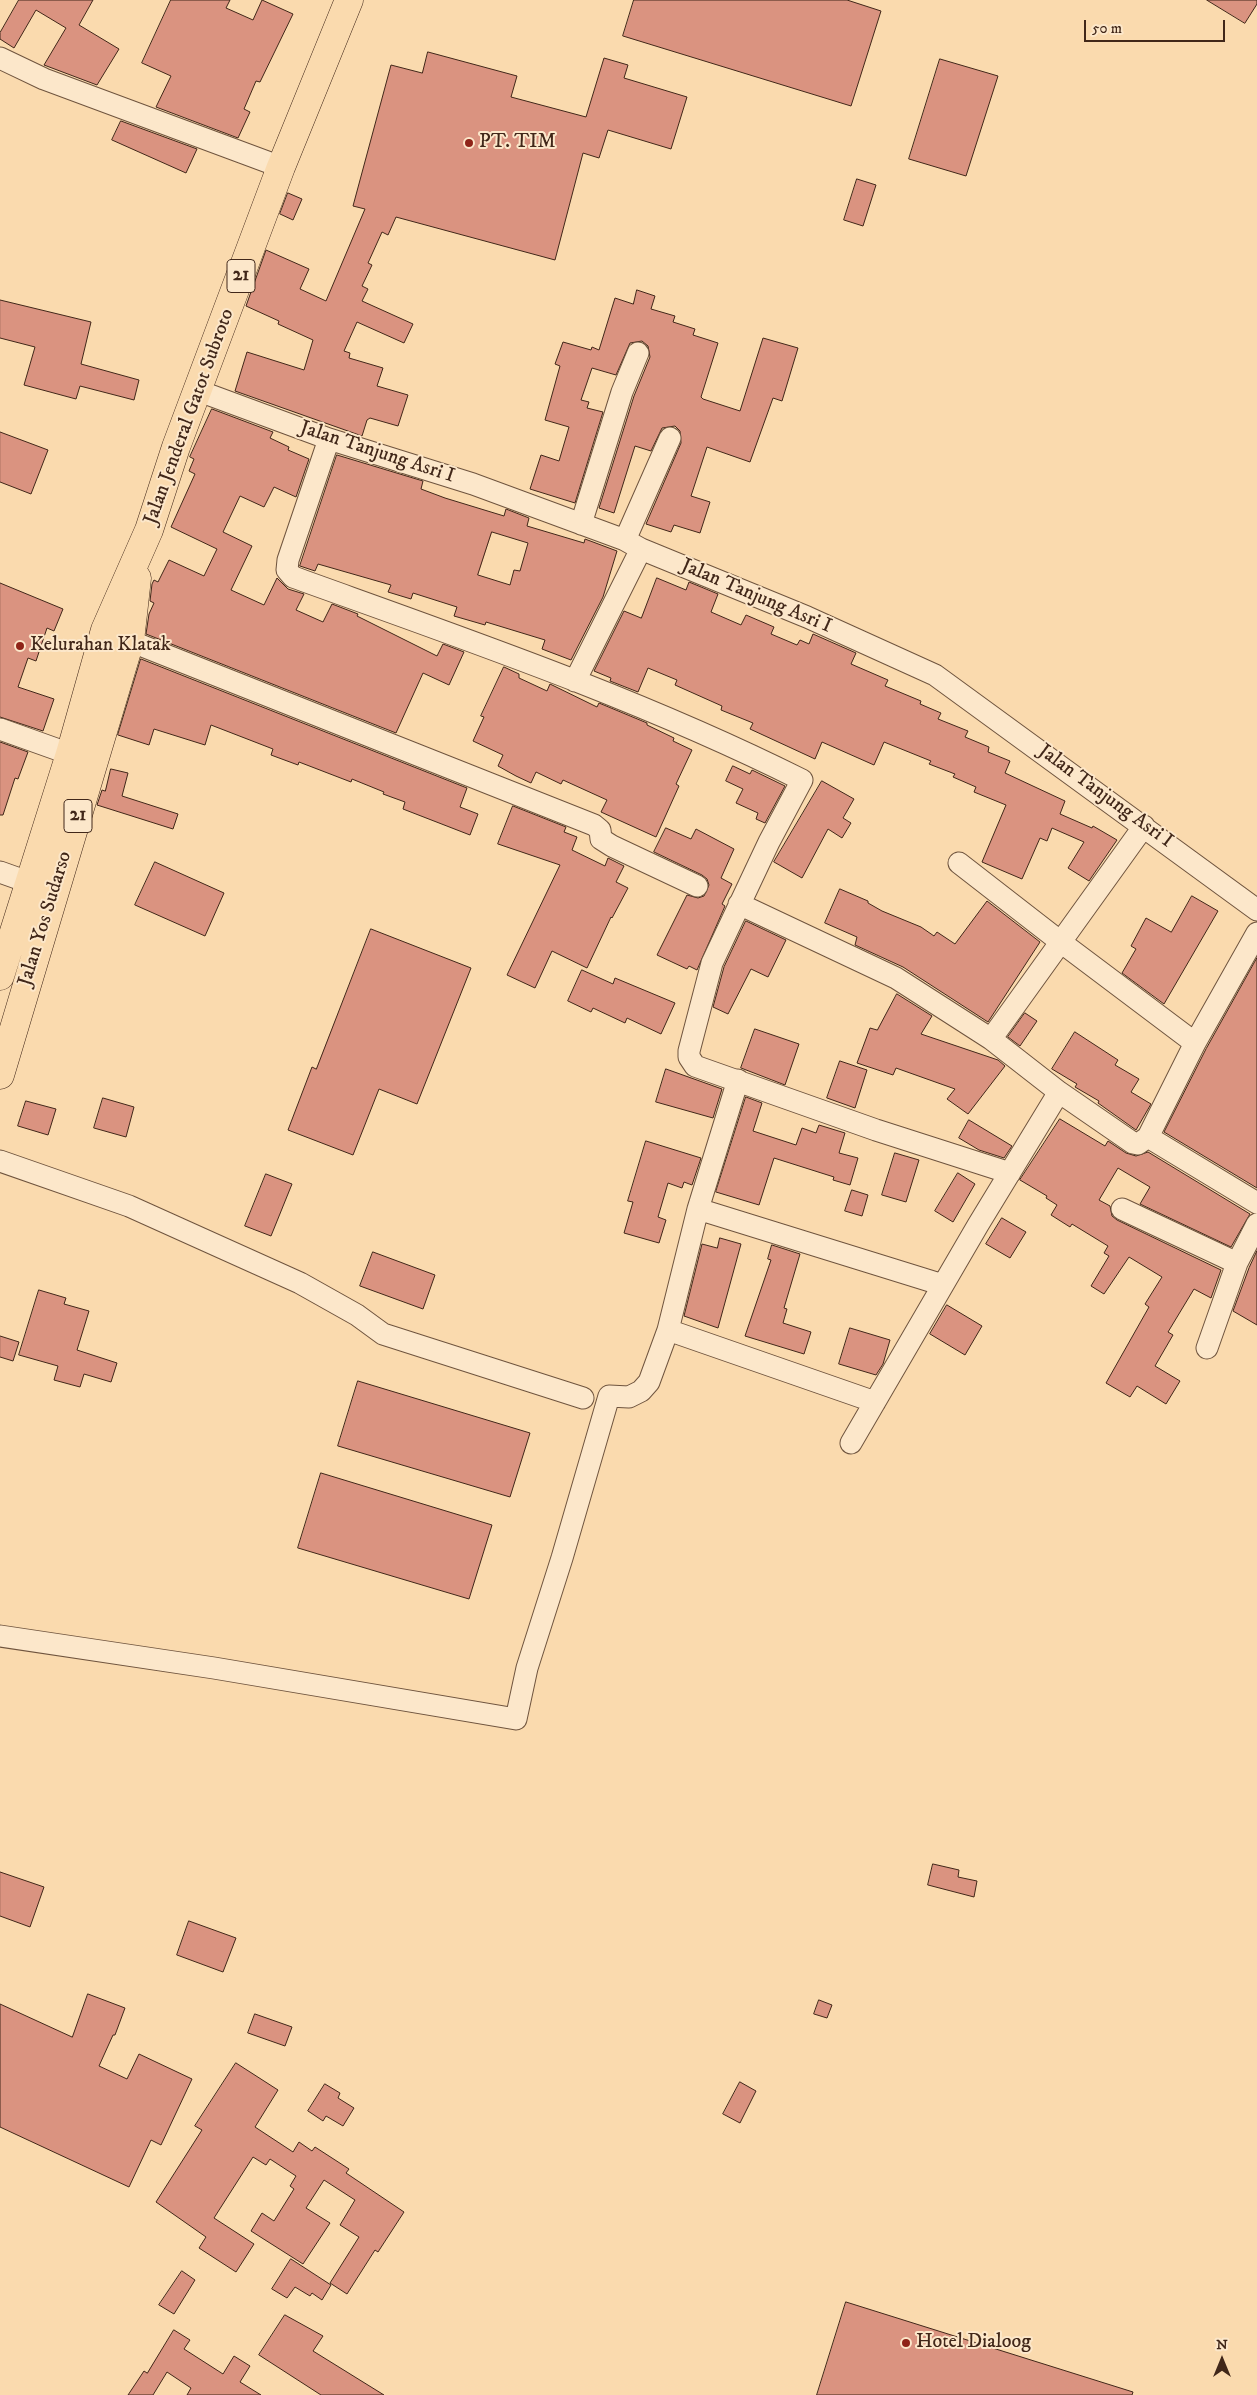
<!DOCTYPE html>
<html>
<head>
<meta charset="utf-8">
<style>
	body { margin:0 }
	#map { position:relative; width:1257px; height:2395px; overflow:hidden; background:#fadaae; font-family:"IM FELL DW Pica",serif }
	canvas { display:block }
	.north { position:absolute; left:1197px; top:2335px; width:50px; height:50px; -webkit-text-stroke:4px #fce7ca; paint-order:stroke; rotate:0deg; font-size:14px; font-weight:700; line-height:20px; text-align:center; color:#412719 }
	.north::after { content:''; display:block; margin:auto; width:18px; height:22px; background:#412719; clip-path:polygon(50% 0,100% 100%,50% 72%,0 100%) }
	.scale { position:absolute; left:1084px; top:20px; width:141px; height:22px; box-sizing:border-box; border:2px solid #412719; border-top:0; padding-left:6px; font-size:15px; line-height:18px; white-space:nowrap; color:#412719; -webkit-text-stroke:4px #fce7ca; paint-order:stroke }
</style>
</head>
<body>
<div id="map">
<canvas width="1257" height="2395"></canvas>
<div class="north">N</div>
<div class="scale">50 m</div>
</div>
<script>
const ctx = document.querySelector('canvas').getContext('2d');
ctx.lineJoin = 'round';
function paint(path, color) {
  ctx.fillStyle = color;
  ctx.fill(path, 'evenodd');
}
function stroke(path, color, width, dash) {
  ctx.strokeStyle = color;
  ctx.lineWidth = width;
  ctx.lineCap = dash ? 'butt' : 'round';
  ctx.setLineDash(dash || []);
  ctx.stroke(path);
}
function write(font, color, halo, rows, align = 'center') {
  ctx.font = font + ' "IM FELL DW Pica",serif';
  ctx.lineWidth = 4;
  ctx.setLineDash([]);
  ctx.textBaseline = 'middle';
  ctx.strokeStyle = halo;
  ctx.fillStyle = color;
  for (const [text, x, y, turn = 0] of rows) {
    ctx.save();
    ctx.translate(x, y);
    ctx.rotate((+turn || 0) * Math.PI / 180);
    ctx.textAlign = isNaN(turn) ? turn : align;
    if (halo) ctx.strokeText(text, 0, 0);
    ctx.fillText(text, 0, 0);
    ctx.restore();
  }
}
const building = new Path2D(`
	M19,0H93L79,25L119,49L97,85L44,65L66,28L36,10L14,48L0,39V33Z
	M171,0H230L226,8L253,20L262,0L293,14L260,82L256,81L244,109L250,112L238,138L156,107L171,76L142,63Z
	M634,0H847L881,11L851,106L623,36Z
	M1207,0H1257V4L1245,23Z
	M428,52L517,76L511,97L586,117L604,58L628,65L624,78L687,97L671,149L608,130L599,158L583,153L555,260L396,217L388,235L382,232L368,263L372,265L362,286L368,289L362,301L413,324L404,343L357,322L344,351L350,353L349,358L383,368L377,386L408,395L398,426L370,418L367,420L362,436L235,391L247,352L304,370L313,340L278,324L279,321L246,306L266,250L309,269L300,289L326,301L365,209L353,206L391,65L422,73Z
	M940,59L998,76L966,176L909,159Z
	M121,121L197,149L186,173L112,140Z
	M857,179L876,185L863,226L844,220Z
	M288,193L302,199L293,220L280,214Z
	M637,290L655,296L651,309L675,316L673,322L695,329L693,335L718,343L701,397L703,399L740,411L763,338L798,348L782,401L773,398L750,462L707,447L691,496L710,502L700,533L674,525L671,532L646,524L681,443L680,431L675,426L662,428L651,451L635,446L614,513L599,508L634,396L650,357L648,346L642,341L630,343L616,375L592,368L581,400L589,402L587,408L603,412L575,503L530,489L541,455L559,461L569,427L545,420L560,366L555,364L563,342L591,350L592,347L599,350L615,298L633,304Z
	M0,300L91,322L81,364L139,380L134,400L80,386L76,399L24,385L35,347L0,338Z
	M212,409L273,432L270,438L289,447L288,450L309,459L296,497L274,487L264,507L240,496L223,532L252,546L231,590L264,605L277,578L288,589L304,594L296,610L323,622L332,604L358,614L357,616L437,656L443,644L464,652L449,685L423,673L396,733L146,634L149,614L154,603L150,601L152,584L154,580L158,582L169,560L204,576L217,549L171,527L195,474L189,471L194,459L190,457Z
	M0,432L48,450L31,494L0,482Z
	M337,455L423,481L421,489L445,498L504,516L506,509L529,518L527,526L584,543L585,539L617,551L603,597L571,660L542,649L545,640L486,622L485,625L454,616L457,607L413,593L411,599L388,592L391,585L318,564L315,571L300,566ZM492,532L528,543L520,571L514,570L510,585L478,575Z
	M657,578L686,590L689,582L718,594L711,612L741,625L746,615L774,627L771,634L797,645L800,640L809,644L813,634L856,653L851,664L888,680L885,686L921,701L920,704L941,713L938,719L968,731L965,737L989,747L988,752L1010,761L1005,773L1065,801L1060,814L1092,828L1093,826L1117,840L1089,881L1068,868L1084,842L1052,828L1047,841L1040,838L1022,879L982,862L1006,805L974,792L976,787L953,777L955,774L929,764L931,761L884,742L874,765L822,742L815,759L750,729L753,723L721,710L722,706L675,685L677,680L648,668L638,692L610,681L611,678L594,671L624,611L641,618Z
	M0,583L63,609L54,631L47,628L36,661L28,658L18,687L54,699L43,731L0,717Z
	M141,659L467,788L460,807L478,814L470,835L403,809L405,802L383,794L384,792L352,779L351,782L299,762L298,765L271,755L273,749L211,725L205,745L154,729L149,745L118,735Z
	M504,667L519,674V678L547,691L550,684L597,707L599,703L647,723V725L674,738L673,741L692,750L676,784L679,786L656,837L601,812L607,800L563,780L561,784L536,772L531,783L516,776L498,766L503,755L473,741L484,717L481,716Z
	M0,742L28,752L18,779L15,778L3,815H0Z
	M733,766L750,774L752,770L785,786L765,823L756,819L758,813L736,803L743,789L726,781Z
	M111,769L128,773L122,796L178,814L173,829L97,805L102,790L105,791Z
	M822,781L854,799L843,818L851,823L842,838L828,829L802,878L774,862Z
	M513,806L566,827L564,832L577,837L572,850L605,866L608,858L624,866L616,882L628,888L612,918L611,917L587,968L552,951L535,988L507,975L560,865L498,844Z
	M666,828L691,839L696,829L734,849L721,878L732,884L722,904L725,906L697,970L689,966L687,969L657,955L687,895L698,898L704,896L709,885L707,879L702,875L654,852Z
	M155,862L224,893L205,936L135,905Z
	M840,889L868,901V903L882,911L921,927L934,936L937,932L955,944L987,901L1040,942L988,1022L903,967L855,945L857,937L825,923Z
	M1192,896L1218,911L1164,1004L1122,973L1136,949L1131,946L1146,918L1171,932Z
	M746,921L786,940L768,977L751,969L728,1014L713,1007L724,967Z
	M371,929L471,968L417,1104L379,1089L353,1155L288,1130L312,1067L316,1069Z
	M1257,958V1188L1164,1132L1206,1049Z
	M582,970L613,984L615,978L675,1003L661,1034L627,1018L625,1023L593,1008L591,1012L568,1001Z
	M897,994L932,1016L921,1034L998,1060L1005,1066L968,1114L947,1099L955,1089L896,1068L893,1075L857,1063L870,1028L877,1030Z
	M1025,1013L1037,1021L1020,1046L1008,1037Z
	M755,1029L799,1044L785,1085L741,1068Z
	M1075,1032L1118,1060L1115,1065L1139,1079L1131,1092L1151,1104L1136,1130L1098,1103L1099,1101L1075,1087L1077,1084L1052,1069Z
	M840,1061L867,1070L855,1108L827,1098Z
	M666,1069L722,1089L713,1118L656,1102Z
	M746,1097L762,1103L753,1131L796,1145L802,1128L816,1133L819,1125L845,1133L839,1153L858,1158L850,1185L833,1180L834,1177L774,1158L759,1205L716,1192Z
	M103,1098L134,1107L126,1137L94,1128Z
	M26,1101L56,1109L48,1135L18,1126Z
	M1060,1119L1105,1146L1108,1141L1126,1153L1136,1156L1148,1152L1250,1214L1231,1247L1140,1204L1150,1187L1118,1168L1099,1200L1110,1206L1112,1216L1117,1220L1221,1270L1211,1298L1194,1289L1168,1332L1173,1335L1155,1366L1180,1381L1166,1404L1137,1386L1130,1397L1106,1383L1149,1307L1145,1304L1162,1277L1129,1257L1104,1294L1091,1286L1109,1256L1104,1253L1108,1246L1072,1224L1070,1227L1051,1215L1057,1205L1046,1198L1047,1196L1020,1180Z
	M969,1120L1012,1146L1004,1158L979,1150L959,1138Z
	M646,1141L701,1158L692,1185L684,1182L682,1188L668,1183L658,1217L666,1220L659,1243L624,1233L633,1202L628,1201Z
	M895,1153L919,1160L906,1202L882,1195Z
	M958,1173L975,1184L953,1222L935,1211Z
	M266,1174L292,1184L271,1236L245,1226Z
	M852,1190L868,1195L862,1216L845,1211Z
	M1002,1218L1026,1232L1010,1258L986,1244Z
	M720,1238L741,1244L718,1328L684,1316L702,1244L717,1248Z
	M772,1245L800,1254L784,1308L787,1309L783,1323L811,1332L804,1354L745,1336L771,1260L768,1259Z
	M1257,1251V1325L1233,1311L1249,1268Z
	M373,1252L435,1275L423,1309L360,1286Z
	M39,1290L66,1298L64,1304L89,1311L77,1350L117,1363L111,1382L84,1374L80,1387L54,1380L58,1366L19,1355Z
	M947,1305L982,1326L965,1355L930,1334Z
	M850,1328L890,1340L883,1364L876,1375L839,1364Z
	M0,1336L19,1342L13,1361L0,1357Z
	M358,1381L530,1433L510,1497L338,1446Z
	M321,1473L492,1525L469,1599L298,1548Z
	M933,1864L959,1870L958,1877L977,1881L974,1897L928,1885Z
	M0,1872L44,1887L30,1927L0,1916Z
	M189,1921L236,1938L223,1972L177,1955Z
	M88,1994L125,2008L115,2035H113L99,2066L127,2079L139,2054L192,2079L161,2145L151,2140L129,2187L0,2127V2004L72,2037Z
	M819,2000L832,2005L827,2018L814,2014Z
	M255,2014L292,2027L285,2046L248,2033Z
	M236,2063L278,2090L255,2127L293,2152L299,2142L312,2151L315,2147L349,2169L346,2173L404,2212L378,2252L375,2250L347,2294L330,2283L359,2237L340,2225L355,2200L324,2180L306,2208L330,2223L303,2264L251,2231L262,2213L274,2221L294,2189L290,2186L296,2176L270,2159L266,2165L253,2157L214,2218L254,2244L236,2272L199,2248L206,2237L156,2202L202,2130L195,2126Z
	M740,2082L756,2091L740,2123L723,2114Z
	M325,2084L340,2093L338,2098L354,2108L343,2126L326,2116L323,2121L308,2111Z
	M291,2259L331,2285L322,2300L312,2293L310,2296L295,2287L287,2298L272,2289Z
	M182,2271L195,2280L174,2314L159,2305Z
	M846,2302L1133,2392L1132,2395H817Z
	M285,2315L323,2336L313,2351L384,2395H321L259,2355Z
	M174,2330L190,2340L184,2349L223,2374L234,2356L250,2366L240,2382L261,2395H187L191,2388L167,2372L153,2395H128L144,2371L147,2373Z`);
paint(building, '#da9380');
stroke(building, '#412719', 1);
const minor = new Path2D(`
	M0,58L44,79L281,167
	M199,391L329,439L473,484L625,540L641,549L807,617L935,675L1257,910
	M329,439L288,560L287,570L293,577C465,639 638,698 802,780L769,842L712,963L689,1051V1057L695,1066L876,1130L1010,1173
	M581,524L622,392L638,353
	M625,540L670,438
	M130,641L594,825L600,830L601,839L612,846L697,886
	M575,681L641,549
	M0,729L70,754
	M959,863L1062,943L1195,1043
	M0,872L42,887
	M739,904L896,978L991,1039L1059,1092L1133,1143L1138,1144L1148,1137L1195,1043L1257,933
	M991,1039L1144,826
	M1148,1137L1257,1203
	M0,1161L129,1206L300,1283L357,1315L383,1334L583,1398
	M698,1209L943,1285
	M1122,1209L1237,1263
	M668,1330L875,1402
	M1207,1348L1237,1263L1257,1224
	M851,1443L978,1225L1059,1092
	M0,1636L214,1668L516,1719L527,1668L562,1558L609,1396L629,1397L641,1391L649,1382L668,1330L698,1209L738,1080`);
const trunk = new Path2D(`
	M0,976L70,754L105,630L149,530L176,447L281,167L349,0
	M0,1075L130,641L137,578`);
stroke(minor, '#6f543e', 23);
stroke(trunk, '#412719', 29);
stroke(minor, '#fce7ca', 21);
stroke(trunk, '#fadaae', 28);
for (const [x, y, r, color] of [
	[469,143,5,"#8f2418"],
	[20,646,5,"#8f2418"],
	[906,2343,5,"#8f2418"]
]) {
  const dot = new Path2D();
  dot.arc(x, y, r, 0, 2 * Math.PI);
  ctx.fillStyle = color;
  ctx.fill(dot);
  stroke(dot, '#fce7ca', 2);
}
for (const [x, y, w] of [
	[241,276,28],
	[78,816,28]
]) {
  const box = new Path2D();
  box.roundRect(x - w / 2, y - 16.5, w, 33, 4);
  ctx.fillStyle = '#fce7ca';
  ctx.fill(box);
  stroke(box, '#412719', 1);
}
write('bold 19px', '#412719', null, [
	["21",241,276],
	["21",78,816]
]);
write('20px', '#412719', '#fce7ca', [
	["PT. TIM",479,143],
	["Kelurahan Klatak",30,646],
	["Hotel Dialoog",916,2343]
], 'left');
write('20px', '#412719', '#fce7ca', [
	["Jalan Jenderal Gatot Subroto",190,417,-70],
	["Jalan Tanjung Asri I",377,453,18],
	["Jalan Tanjung Asri I",756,597,23],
	["Jalan Tanjung Asri I",1105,797,36],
	["Jalan Yos Sudarso",46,919,-73]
]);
</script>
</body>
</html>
